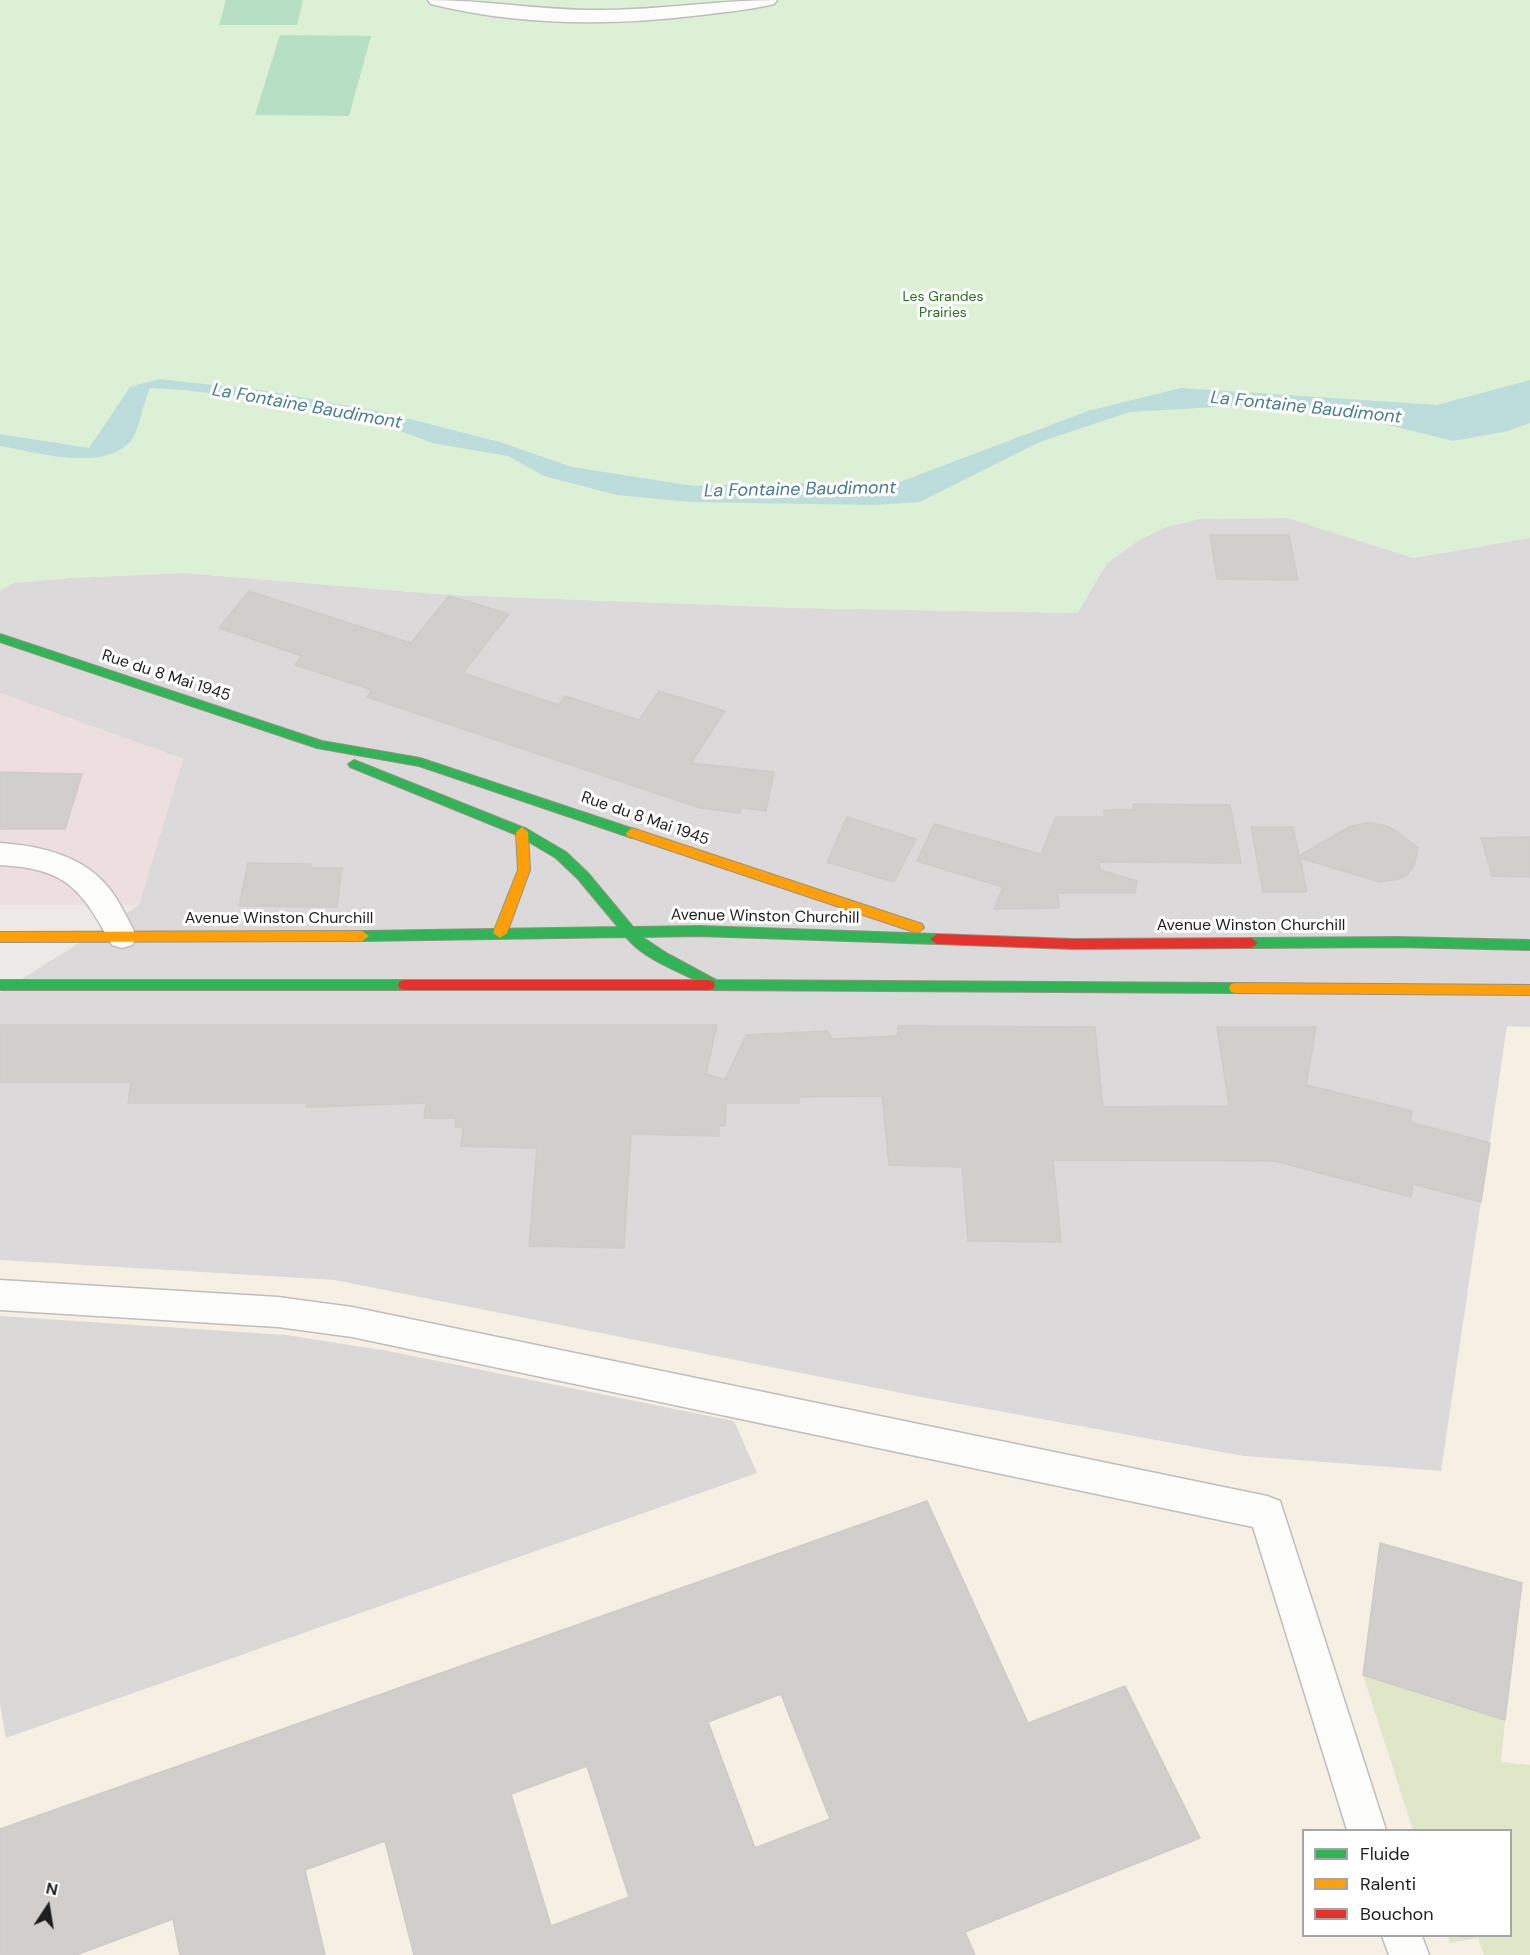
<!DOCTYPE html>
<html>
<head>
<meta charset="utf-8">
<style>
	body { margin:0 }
	#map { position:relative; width:1530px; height:1955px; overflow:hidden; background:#ece9e7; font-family:"DM Sans",sans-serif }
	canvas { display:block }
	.legend { position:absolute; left:1302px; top:1829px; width:210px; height:108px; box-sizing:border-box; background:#fff; border:2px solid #a5a5a5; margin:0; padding:8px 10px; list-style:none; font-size:18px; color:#1e1e1e }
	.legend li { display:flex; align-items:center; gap:12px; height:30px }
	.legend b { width:30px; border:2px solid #a5a5a5 }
	.north { position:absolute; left:18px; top:1877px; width:60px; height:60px; -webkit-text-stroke:4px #fff; paint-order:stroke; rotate:12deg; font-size:16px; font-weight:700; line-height:24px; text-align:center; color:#1e1e1e }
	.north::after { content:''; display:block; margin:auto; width:21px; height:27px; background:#1e1e1e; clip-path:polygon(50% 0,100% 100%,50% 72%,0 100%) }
</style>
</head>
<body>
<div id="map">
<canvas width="1530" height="1955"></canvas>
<ul class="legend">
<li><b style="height:8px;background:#30b455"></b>Fluide</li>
<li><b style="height:8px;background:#ff9f0a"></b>Ralenti</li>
<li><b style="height:8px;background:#e5322d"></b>Bouchon</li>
</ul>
<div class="north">N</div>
</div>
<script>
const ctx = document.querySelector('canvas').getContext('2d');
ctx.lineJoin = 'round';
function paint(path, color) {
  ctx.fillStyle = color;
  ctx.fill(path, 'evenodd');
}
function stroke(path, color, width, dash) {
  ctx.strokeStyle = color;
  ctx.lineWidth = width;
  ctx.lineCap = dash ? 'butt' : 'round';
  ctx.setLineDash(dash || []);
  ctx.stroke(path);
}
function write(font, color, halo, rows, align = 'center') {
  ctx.font = font + ' "DM Sans",sans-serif';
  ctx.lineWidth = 6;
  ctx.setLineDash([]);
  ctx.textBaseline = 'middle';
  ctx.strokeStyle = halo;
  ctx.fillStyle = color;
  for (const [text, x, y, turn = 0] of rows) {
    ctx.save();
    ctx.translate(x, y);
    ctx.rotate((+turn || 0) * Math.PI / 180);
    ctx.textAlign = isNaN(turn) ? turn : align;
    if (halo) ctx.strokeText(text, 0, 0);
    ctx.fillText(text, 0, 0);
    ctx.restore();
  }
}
paint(new Path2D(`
	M1288,518L1413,558L1530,538V1027H1507L1442,1471L1243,1456L921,1397L334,1280L0,1260V993L139,905L183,759L0,693V591L14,583L70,578L185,573L450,595L798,608L1077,613L1107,563L1138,541L1163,528L1198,519Z`), '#dbd9d9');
paint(new Path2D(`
	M0,693L183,759L139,905H0Z`), '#eddfe0');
paint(new Path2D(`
	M1507,1026L1530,1027V1955H0V1260L334,1280L921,1397L1243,1456L1441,1471ZM1304,1830H1510V1936H1304Z`), '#f5f0e3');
paint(new Path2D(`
	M0,1316L286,1335L388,1351L734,1421L757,1473L6,1738L0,1704Z`), '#dad9d8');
paint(new Path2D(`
	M1363,1675L1505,1720L1501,1762L1530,1765V1955H1484L1478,1938L1450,1943L1447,1936H1510V1830H1413Z`), '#e0e6c8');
paint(new Path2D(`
	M0,0H1530V538L1413,558L1288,518L1198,519L1163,528L1138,541L1107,563L1078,613L798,608L450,595L185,573L70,578L14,583L0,590Z`), '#dbf0d5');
paint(new Path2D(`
	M226,0H303L297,25H219Z
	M280,35L371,36L349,116L255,115Z`), '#b6dfc4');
paint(new Path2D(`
	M159,379L268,391L382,412L500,442L572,467L694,486L773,483H897L1088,411L1181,388L1437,405L1530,380V423L1508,431L1453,441L1356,417L1266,404L1130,412L1040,442L920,502L874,505L691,502L617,495L544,476L508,456L432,443L369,419L264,400L184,390L150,388C144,401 138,433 131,441C102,473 37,452 0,446V434L89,448L130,387Z`), '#bddddc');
const building = new Path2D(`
	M1210,535H1289L1298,580L1217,579Z
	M249,591L411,643L449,596L509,614L463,673L559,705L565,696L639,720L659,691L725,711L691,763L774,772L766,811L741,808L740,813L700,808L367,697L372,690L295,665L302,656L219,628Z
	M0,772L82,774L65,829H0Z
	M1133,804L1230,805L1241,863L1099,862L1100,870L1137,881L1135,893H1058L1059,908L994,909L1003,887L917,861L934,824L1041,854L1056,817H1104V810H1134Z
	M847,817L916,839L894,882L827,862Z
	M1367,823L1384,825L1395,830L1418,848L1414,865L1408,874L1399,879L1380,882L1300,858L1307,892H1263L1251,827H1293L1299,856L1349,827Z
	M1530,837V877L1492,876L1481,838Z
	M248,863L311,864V868H342L337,907L239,906Z
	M0,1025H717L706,1074L725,1080L746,1035L827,1031L832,1039L898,1036V1026L1095,1027L1103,1107L1229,1106L1217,1027H1316L1306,1085L1412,1111L1410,1122L1490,1143L1481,1202L1413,1184L1411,1197L1275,1161L1053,1160L1061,1242L968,1241L962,1167L889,1165L882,1096L799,1097V1103H726L725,1126L719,1125V1136L631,1134L624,1248L529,1246L537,1148L461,1146L463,1128L455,1127L456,1118H424L426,1103L307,1107V1103H128L131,1082H0Z
	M927,1501L1028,1723L1125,1686L1200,1838L965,1932L975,1955H414L385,1841L305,1870L325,1955H180L173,1919L76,1955H0V1829ZM781,1694L830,1819L755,1848L708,1722ZM587,1766L629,1897L551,1926L511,1794Z
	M1380,1543L1522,1583L1505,1720L1363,1675Z`);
paint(building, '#d1cecc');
stroke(building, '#cfcbc9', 1.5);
const lane = new Path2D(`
	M428,0C487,0 544,11 602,10C661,10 718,0 777,0L774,4C750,10 725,12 701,15C612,26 519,26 431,4Z
	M0,843C42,846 86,856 112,892C122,906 129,922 137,937L132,945L122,948L112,945C81,889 68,869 0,865Z
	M0,1280L278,1297L352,1307L1267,1496L1280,1501L1386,1830H1347L1253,1527L352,1337L278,1327L0,1310Z
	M1382,1936H1422L1429,1955H1389Z`);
const fast = new Path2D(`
	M0,634L322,741L420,758L637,830L638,833L632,838L419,766L317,748L0,642Z
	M354,760L527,829L566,852L588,873L633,927L699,926L937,934L944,939L937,944L699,936L642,937L668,954L716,980L1236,983L1241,984L1243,988L1241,992L1236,993L708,990L703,989L702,983C677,971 644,959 626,937L362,941L355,936L362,931L618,927L578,879L556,858L517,835L350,767L348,764Z
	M1397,937L1530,940V950L1397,947L1251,948L1244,943L1251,938Z
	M0,980H405L410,981L412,985L410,989L405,990H0Z`);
const slow = new Path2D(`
	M522,827L528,832L530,870L507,933L500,938L493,933L518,870L516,832Z
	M632,828L922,924L924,928L917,933L627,836L626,833Z
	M362,931L369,936L362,941L0,942V932Z
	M1236,983L1530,985V995L1236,993L1231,992L1229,988L1231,984Z`);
const jam = new Path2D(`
	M937,934L1073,939L1251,938L1258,943L1251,948L1073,949L937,944L930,939Z
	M405,980H708L713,981L715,985L713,989L708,990H405L400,989L398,985L400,981Z`);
stroke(lane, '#bfbebd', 3);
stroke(fast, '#959281', 2);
stroke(slow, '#959281', 2);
stroke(jam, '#959281', 2);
paint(lane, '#fcfcfb');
paint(fast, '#30b455');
paint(slow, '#ff9f0a');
paint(jam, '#e5322d');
write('14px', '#227415', '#fff', [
	["Les Grandes",943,297],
	["Prairies",943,313]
]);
write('16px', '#1e1e1e', '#fff', [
	["Rue du 8 Mai 1945",166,676,18],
	["Rue du 8 Mai 1945",645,819,19],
	["Avenue Winston Churchill",765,917,1],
	["Avenue Winston Churchill",279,919],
	["Avenue Winston Churchill",1251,926]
]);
write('italic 18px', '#487d90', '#fff', [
	["La Fontaine Baudimont",307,407,10],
	["La Fontaine Baudimont",1306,408,6],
	["La Fontaine Baudimont",800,490,-1]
]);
</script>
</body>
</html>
